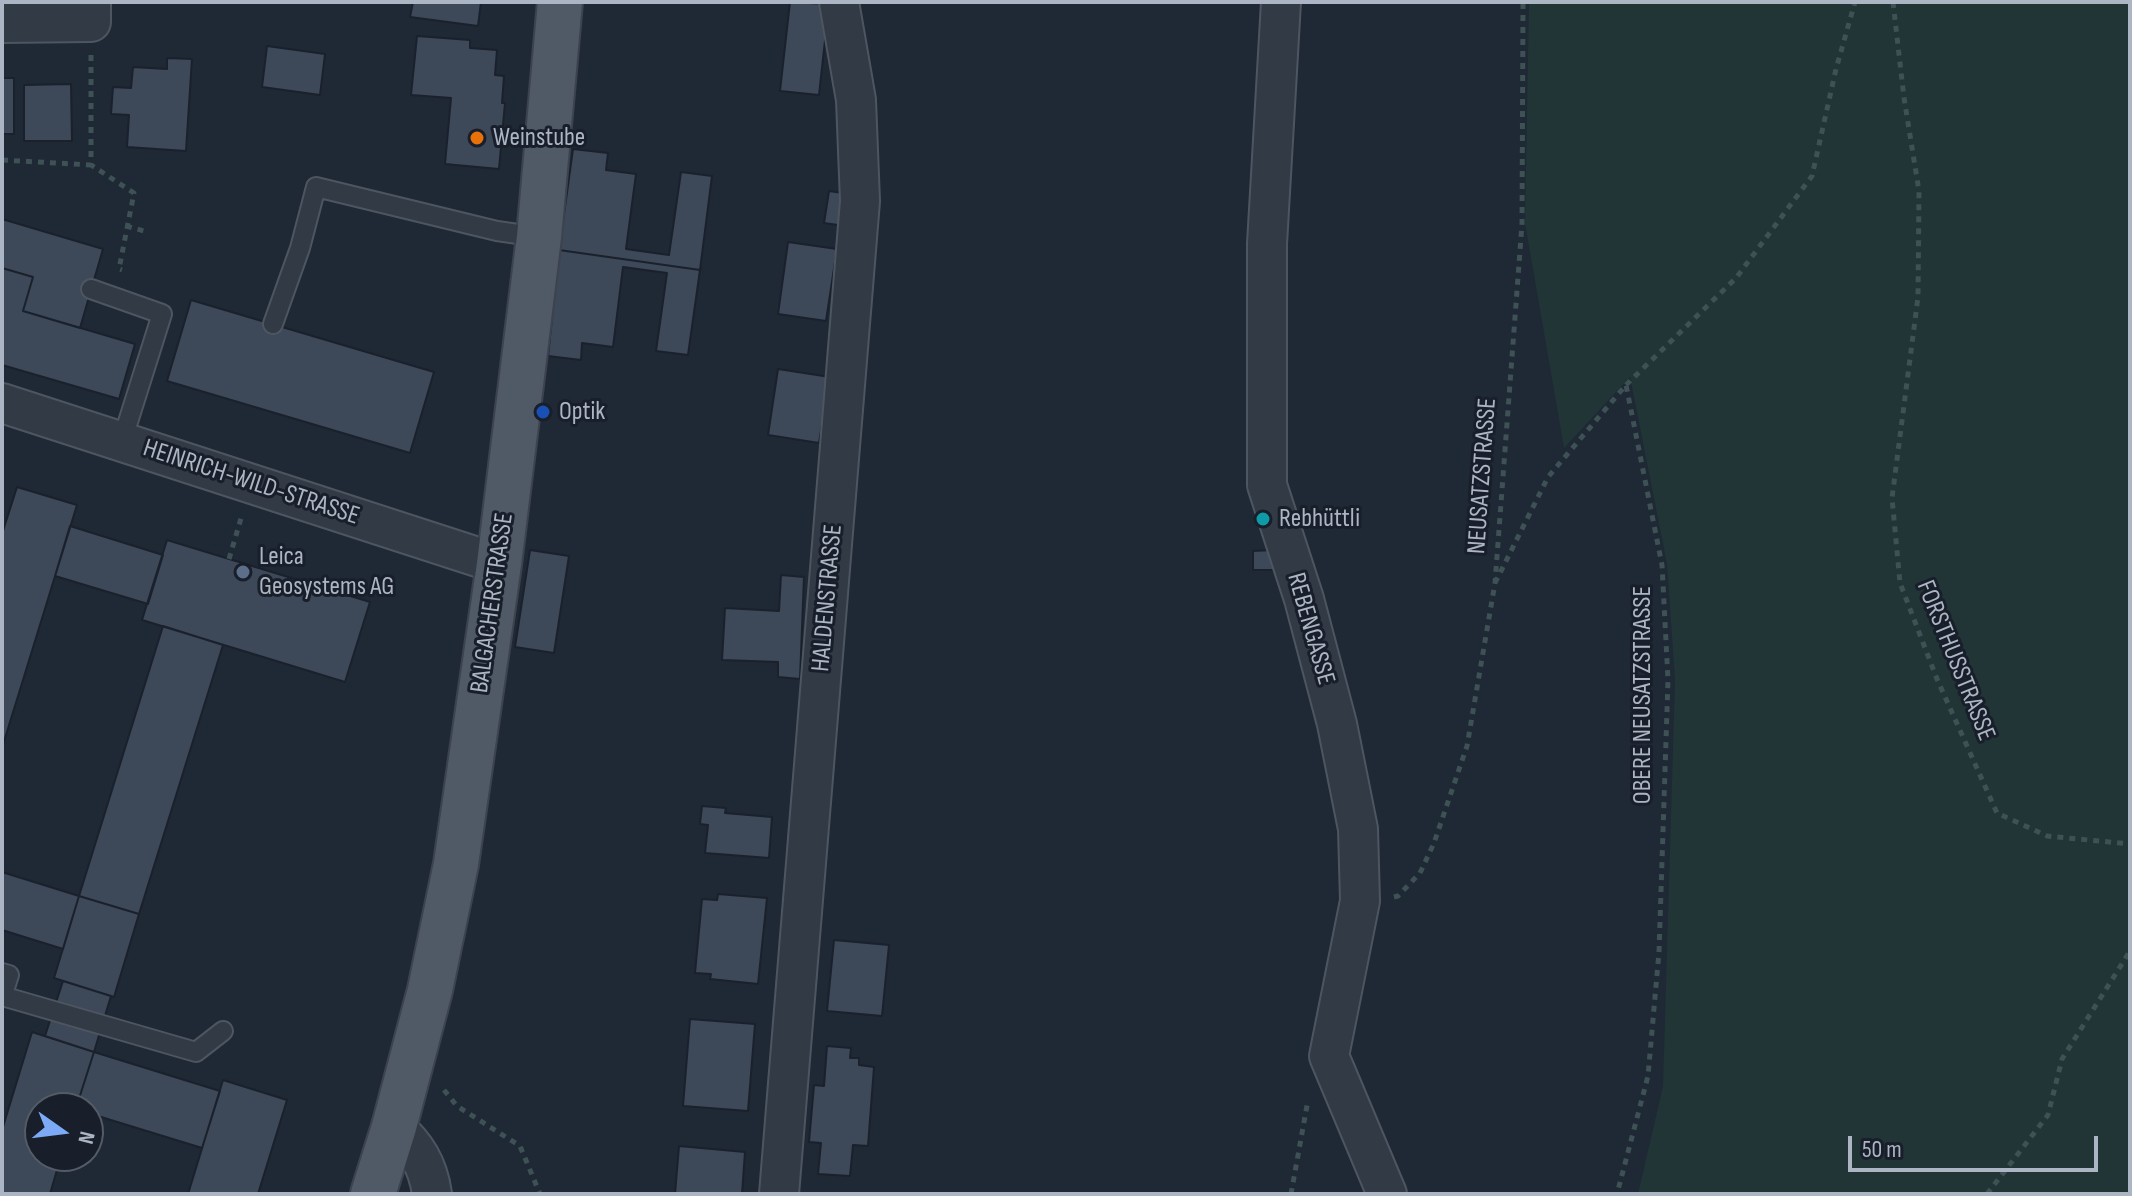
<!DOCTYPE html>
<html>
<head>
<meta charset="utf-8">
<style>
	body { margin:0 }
	#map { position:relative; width:2132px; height:1196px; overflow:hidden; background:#1f2835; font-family:"Sofia Sans Condensed",sans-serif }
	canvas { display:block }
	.frame { position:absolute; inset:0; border:4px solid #acb5c3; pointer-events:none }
	.north { position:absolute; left:24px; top:1092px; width:80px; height:80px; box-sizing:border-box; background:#181f2a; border:2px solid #535b67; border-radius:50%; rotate:104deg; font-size:22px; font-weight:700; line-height:32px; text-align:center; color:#acb5c3 }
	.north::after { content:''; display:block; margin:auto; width:28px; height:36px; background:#7daaf7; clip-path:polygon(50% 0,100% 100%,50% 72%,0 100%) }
	.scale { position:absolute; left:1848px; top:1136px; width:250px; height:36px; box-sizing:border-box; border:4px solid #acb5c3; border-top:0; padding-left:10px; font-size:24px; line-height:28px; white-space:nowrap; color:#acb5c3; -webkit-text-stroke:6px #181f2a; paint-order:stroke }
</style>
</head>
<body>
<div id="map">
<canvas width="2132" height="1196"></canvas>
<div class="frame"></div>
<div class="north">N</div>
<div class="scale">50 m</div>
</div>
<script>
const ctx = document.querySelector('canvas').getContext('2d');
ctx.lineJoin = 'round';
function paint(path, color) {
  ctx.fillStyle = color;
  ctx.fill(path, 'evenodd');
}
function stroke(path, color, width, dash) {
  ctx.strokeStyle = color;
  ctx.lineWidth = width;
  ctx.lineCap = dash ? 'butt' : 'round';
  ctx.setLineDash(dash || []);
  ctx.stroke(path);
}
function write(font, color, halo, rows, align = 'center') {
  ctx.font = font + ' "Sofia Sans Condensed",sans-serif';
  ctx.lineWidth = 6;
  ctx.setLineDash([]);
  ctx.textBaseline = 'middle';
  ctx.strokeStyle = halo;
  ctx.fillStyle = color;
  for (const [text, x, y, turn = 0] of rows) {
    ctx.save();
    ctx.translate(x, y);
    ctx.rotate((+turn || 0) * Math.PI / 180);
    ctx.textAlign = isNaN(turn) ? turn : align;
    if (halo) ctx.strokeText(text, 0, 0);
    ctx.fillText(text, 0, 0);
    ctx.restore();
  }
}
paint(new Path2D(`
	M1529,2H2130V1194H1638L1663,1086L1675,680L1667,564L1630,377L1564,448L1525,223Z`), '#213436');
const building = new Path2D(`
	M413,2H481L478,26L410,17Z
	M790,2L829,4L819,95L780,91Z
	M417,36L470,40V48L497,50L495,75L504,76L502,103H505L499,169L445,164L451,98L411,95Z
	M267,46L325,54L320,95L262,87Z
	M167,58L192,59L186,151L127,147L129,115L111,114L113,87L131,88L133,67L167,69Z
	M2,78H14V134H2Z
	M71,84L72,141H24V85Z
	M573,149L608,153L606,170L636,174L626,249L669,255L681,172L712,176L700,270L559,250Z
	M829,191L850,194L845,226L824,223Z
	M2,219L103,249L80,328L23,311L33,277L2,268Z
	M788,242L837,249L826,321L778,314Z
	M559,250L700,270L688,355L656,351L667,273L623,267L613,347L582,343L581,360L548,356Z
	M2,268L33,277L23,311L135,344L119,399L2,365Z
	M191,300L434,372L410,453L167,381Z
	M778,369L830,377L819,443L768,435Z
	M17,487L77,505L2,748V534Z
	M70,526L163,555L148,604L55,576Z
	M167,540L370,602L345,682L142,620Z
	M530,550L569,556L554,653L515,647Z
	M1273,550V570H1253V551Z
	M781,575L804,577L800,679L778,677V662L722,660L725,608L779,611Z
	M163,626L223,645L139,914L79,896Z
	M702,806L726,808L725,813L772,817L769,858L705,853L708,825L700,824Z
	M2,872L79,896L63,949L2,930Z
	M718,894L767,898L758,984L710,979L711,974L695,973L702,899L717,900Z
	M79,896L139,914L114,997L54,978Z
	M834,940L889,945L882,1016L827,1011Z
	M63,981L111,996L94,1052L45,1036Z
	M690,1019L755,1024L748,1111L683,1106Z
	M32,1032L94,1052L76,1108H40V1156H61L50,1194H2V1130Z
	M827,1046L851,1048L850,1058H859V1065L874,1067L868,1146L853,1145L850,1176L818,1174L821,1143L809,1142L814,1085L824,1086Z
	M94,1052L220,1091L202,1148L88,1113V1108H76Z
	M223,1080L287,1100L258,1194H188Z
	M679,1146L745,1152L742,1194H675Z`);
paint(building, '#3d4858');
stroke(building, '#1a212c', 2);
const service = new Path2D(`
	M91,289L162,314L122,441
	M273,324L300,248L316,187L497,231L539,237
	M2,973L9,975L2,997
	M2,996L196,1052L223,1031`);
const minor = new Path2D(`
	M1281,2L1267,244V485L1304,599L1337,724L1358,829L1360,901L1329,1056L1387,1194
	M2,23L91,22V2
	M2,403L499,564
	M394,1127C416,1146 428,1165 432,1194
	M779,1194L860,201L856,100L839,2`);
const primary = new Path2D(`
	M373,1194L394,1127L430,990L456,864L499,564L539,237L560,2`);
stroke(service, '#4d5561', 22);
stroke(minor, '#4d5561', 42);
stroke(primary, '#3c434f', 48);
stroke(new Path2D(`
	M1893,2L1904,98L1919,191L1918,297L1892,498L1900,583L1937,679L1997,813L2047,836L2130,844
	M91,55V165L134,193L119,269L122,270
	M2,160L91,165
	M126,226L144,231
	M1626,385L1736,278L1812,176L1836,69L1855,2
	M229,559L242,515
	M1495,583L1548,477L1626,385L1662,565L1668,680L1659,952L1648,1076L1617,1194
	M1394,897L1398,896L1420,873L1434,843L1467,746L1495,583L1522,224L1523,2
	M444,1090L457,1106L520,1146L540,1194
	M1291,1194L1308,1100
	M1987,1194L2048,1115L2062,1059L2130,951`), '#3e5154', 5, [6, 6]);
stroke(service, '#323a46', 18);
stroke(minor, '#323a46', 38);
stroke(primary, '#505966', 44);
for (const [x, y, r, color] of [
	[477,138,8,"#e8710a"],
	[543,412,8,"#1a4fb4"],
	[1263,519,8,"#0f9aa8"],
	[243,572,8,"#5c6f8a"]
]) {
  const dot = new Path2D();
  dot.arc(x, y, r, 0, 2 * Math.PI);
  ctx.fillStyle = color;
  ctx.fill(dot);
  stroke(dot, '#181f2a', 3);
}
write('26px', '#acb5c3', '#181f2a', [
	["Weinstube",493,138],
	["Optik",559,412],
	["Rebhüttli",1279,519],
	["Leica",259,557],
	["Geosystems AG",259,587]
], 'left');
write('26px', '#acb5c3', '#181f2a', [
	["NEUSATZSTRASSE",1483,476,-86],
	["HEINRICH-WILD-STRASSE",251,483,18],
	["HALDENSTRASSE",828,598,-85],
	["BALGACHERSTRASSE",493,603,-82],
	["REBENGASSE",1310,629,74],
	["FORSTHUSSTRASSE",1955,661,68],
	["OBERE NEUSATZSTRASSE",1643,695,-90]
]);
</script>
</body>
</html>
